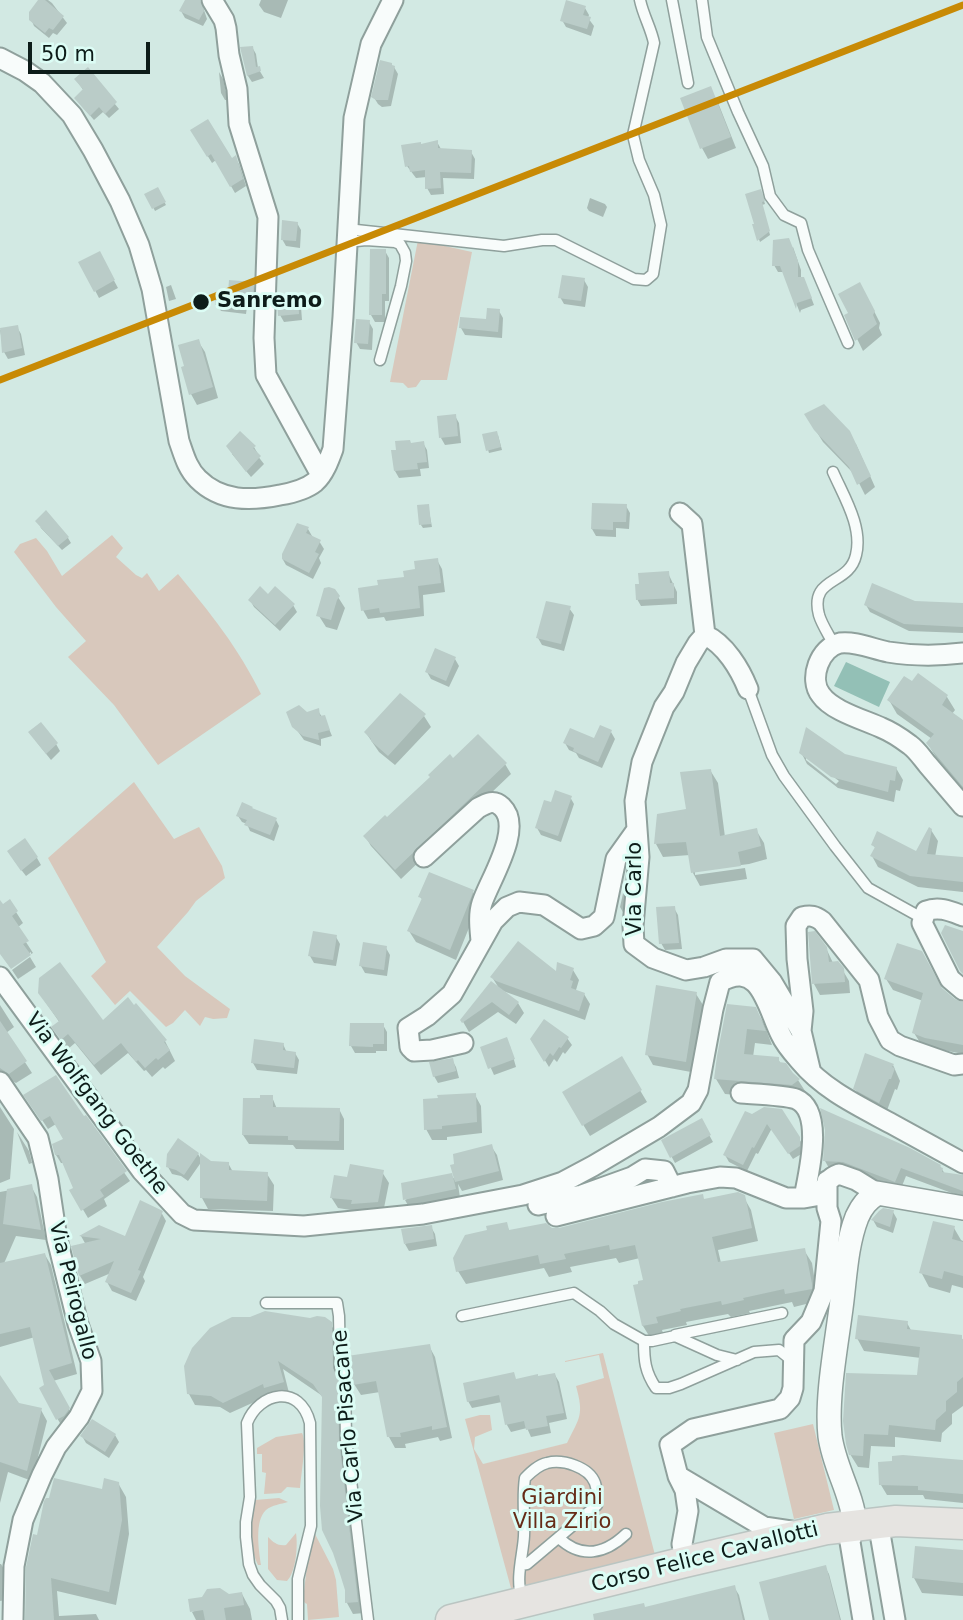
<!DOCTYPE html>
<html>
<head>
<meta charset="utf-8">
<style>
	body { margin:0 }
	#map { position:relative; width:963px; height:1620px; overflow:hidden; background:#d2e9e3; font-family:"DejaVu Sans",sans-serif }
	canvas { display:block }
	.scale { position:absolute; left:28px; top:42px; width:122px; height:32px; box-sizing:border-box; border:4px solid #0d1c19; border-top:0; padding-left:9px; font-size:21px; line-height:24px; white-space:nowrap; color:#0d1c19; -webkit-text-stroke:5px #dcfdf5; paint-order:stroke }
</style>
</head>
<body>
<div id="map">
<canvas width="963" height="1620"></canvas>
<div class="scale">50 m</div>
</div>
<script>
const ctx = document.querySelector('canvas').getContext('2d');
ctx.lineJoin = 'round';
function paint(path, color) {
  ctx.fillStyle = color;
  ctx.fill(path, 'evenodd');
}
function stroke(path, color, width, dash) {
  ctx.strokeStyle = color;
  ctx.lineWidth = width;
  ctx.lineCap = dash ? 'butt' : 'round';
  ctx.setLineDash(dash || []);
  ctx.stroke(path);
}
function write(font, color, halo, rows, align = 'center') {
  ctx.font = font + ' "DejaVu Sans",sans-serif';
  ctx.lineWidth = 6;
  ctx.setLineDash([]);
  ctx.textBaseline = 'middle';
  ctx.strokeStyle = halo;
  ctx.fillStyle = color;
  for (const [text, x, y, turn = 0] of rows) {
    ctx.save();
    ctx.translate(x, y);
    ctx.rotate((+turn || 0) * Math.PI / 180);
    ctx.textAlign = isNaN(turn) ? turn : align;
    if (halo) ctx.strokeText(text, 0, 0);
    ctx.fillText(text, 0, 0);
    ctx.restore();
  }
}
paint(new Path2D(`
	M418,240L472,252L447,380H421L416,387L408,388L403,383L390,382Z
	M112,535L123,548L116,557L136,575L142,578L147,573L159,591L178,574C211,614 238,647 261,694L158,765L114,705L68,657L86,641L56,607L14,552L20,544L36,538L47,551L62,576Z
	M134,782L174,839L199,827L222,866L225,878L196,901L188,912L157,947L185,976L230,1009L227,1018L213,1019L205,1017L200,1026L185,1010L173,1023L166,1027L130,991L115,1005L91,976L106,962L48,858Z
	M603,1353L655,1555L512,1592L465,1419L480,1415H490L492,1430L475,1437L474,1449L483,1464L567,1443C580,1417 584,1415 576,1386L604,1378L599,1355L565,1362V1361Z
	M813,1424L834,1510L794,1519L774,1433Z
	M302,1433C307,1443 301,1474 300,1488L287,1487L281,1493L264,1494L266,1473L262,1472V1454H257V1448L276,1437Z
	M279,1498L288,1502C281,1504 272,1505 266,1510C254,1521 259,1551 261,1565H258C248,1543 251,1524 255,1500Z
	M296,1533C298,1546 296,1572 287,1581L277,1580L268,1569V1537C274,1543 278,1546 286,1545Z
	M315,1534L333,1569L336,1580L339,1617L308,1620L307,1604L305,1603L303,1600L308,1557Z`), '#d8c8bc');
paint(new Path2D(`
	M846,662L890,682L879,707L834,686Z`), '#93c0b6');
paint(new Path2D(`
	M40,0H48L52,3L67,23L57,35L53,33L49,38L34,26L31,19Z
	M196,0H199L203,7L207,19L203,26L185,18L181,11Z
	M261,0H288L281,18L264,12L259,5Z
	M585,8L589,15L588,18L594,26L591,36L566,27L562,20Z
	M252,47L256,54L258,68L264,78L252,82L248,76L243,48Z
	M394,67L398,74L391,106L382,107L378,104L373,96Z
	M87,70L119,109L109,118L103,112L94,120L79,103L84,91L76,80Z
	M219,72L223,79L228,100H225L221,93Z
	M710,89L717,100L736,148L708,159L702,148Z
	M192,130L231,160L235,158L239,164L246,186L235,193L216,160L212,163Z
	M437,142L441,149L471,152L475,159L474,179L443,178L444,194L431,195L427,188V177L416,178L407,166L421,146Z
	M157,189L166,205L155,211L147,195Z
	M762,194L765,204L762,205L770,235L760,242L754,226Z
	M590,198L605,204L607,207L603,217L589,211L587,208Z
	M297,223L301,230L300,248L286,246L282,239Z
	M793,247L801,270V278L806,284L814,305L801,310L800,313L784,272H778L774,265Z
	M385,251L389,258V301H385V322H375L371,315Z
	M99,253L118,288L99,298L81,263Z
	M584,280L588,287L585,307L564,304L560,297Z
	M253,284L256,291V308L247,307L246,314L221,311L217,305Z
	M171,285L176,299L169,301L166,287Z
	M866,295L880,323L879,328L882,335L863,351L846,316Z
	M297,300L301,307L302,320L284,322L280,315Z
	M499,311L503,318L502,338L465,335L461,328L488,321Z
	M369,322L373,329L372,350L360,349L356,342Z
	M17,327L21,334L25,355L8,359L4,352L0,330Z
	M198,341L205,352L218,398L197,405L191,394Z
	M806,415L856,444L875,487L865,495L855,475L823,442Z
	M455,416L459,423L461,443L445,445L441,438Z
	M498,435L502,450L489,453L484,436Z
	M423,443L427,450L429,468L420,469L421,476L399,478L395,471L411,445Z
	M254,447L258,454L257,455L264,464L251,477L232,454Z
	M428,505L432,527L423,528L421,525Z
	M626,506L630,513L629,529L616,528V537L596,536L592,529Z
	M298,525L308,529L312,536L311,538L319,541L324,549L319,558L321,563L313,579L286,565L282,558Z
	M40,527L68,538L71,543L62,550Z
	M437,560L442,569L445,592L423,595L424,616L386,621L384,617L368,619L363,610L380,587L406,579Z
	M668,573L677,592V604L641,606L637,599Z
	M268,596L293,605L297,612L280,631L254,607L250,600Z
	M338,597L345,608L337,630L326,627L319,616Z
	M915,603L963,605V633L909,631L870,612L866,605Z
	M569,608L574,615L564,651L542,645L538,638Z
	M455,659L459,666L449,687L431,679L427,672Z
	M918,676L947,697L955,710L952,714L963,722V789L936,757L928,744L932,739L897,714L889,700L912,684Z
	M318,711L327,724L332,736L321,739V746L304,740L294,726L307,714Z
	M424,716L431,727L395,765L379,752L366,733Z
	M611,732L615,739L602,768L579,758L576,753L569,750L565,743L595,741Z
	M35,740L56,744L60,751L51,760Z
	M801,752L844,756L896,768L903,780L900,791L896,790L894,802L838,788L807,764ZM806,756L839,781L836,784L806,760Z
	M453,760L505,764L511,774L401,879L371,846L365,836L387,819L432,777Z
	M710,770L718,783L725,837L756,830L764,843L767,859L749,864L695,871V875L745,868L747,879L700,886L693,873L690,855L663,857L656,844L688,811Z
	M570,797L574,804L561,842L541,835L537,828L552,804Z
	M238,816L276,820L279,826L274,841L250,831L247,824L242,822Z
	M931,830L938,841L935,857L963,859V892L918,887L878,867L872,856L876,849L873,845L917,854Z
	M37,858L41,865L26,876L13,859Z
	M626,880L628,884L624,914L620,907Z
	M473,892L479,903L456,960L416,942L409,931L423,900L420,897Z
	M9,901L23,923L17,928L33,953L31,954V952L10,967L0,953V908Z
	M674,908L678,915L682,949L665,950L661,943Z
	M336,937L340,944L336,966L314,963L310,956Z
	M386,948L390,955L387,976L365,973L361,966Z
	M826,948L833,963L842,969L849,981L850,993L820,995L814,984Z
	M30,957L36,967L18,979L12,970Z
	M573,970L579,980L576,990L577,992L584,994L590,1004L585,1020L503,991L518,1003L524,1013L516,1024L498,1012L469,1032L462,1020L500,990L492,977L558,974Z
	M886,979L942,990L960,1004H963V1054L933,1048L921,1044L914,1033L923,1001L893,990Z
	M39,993L103,1023L136,1006L165,1041L175,1061L165,1069L163,1067L152,1077L146,1070L144,1071L128,1053L101,1075L75,1043L68,1049L60,1038V1023Z
	M696,994L703,1005L691,1072L653,1065L647,1054Z
	M0,1005L14,1027L6,1033L32,1073L16,1083L12,1081L5,1080L0,1082Z
	M755,1008L764,1024L772,1045L755,1043L753,1057L778,1059L781,1064L798,1080L807,1094L800,1100L725,1094L716,1079Z
	M383,1025L387,1032V1051H376V1053H355L351,1046Z
	M567,1038L572,1045L565,1054L563,1052L557,1062L554,1059L549,1067L532,1039Z
	M283,1044L287,1053H295L299,1060L297,1074L257,1070L253,1063Z
	M510,1046L516,1067L494,1075L482,1048Z
	M452,1060L456,1067L459,1078L438,1083L434,1076Z
	M622,1060L647,1102L590,1136L564,1093Z
	M893,1065L900,1081L897,1090L895,1089L886,1113L862,1100L855,1089Z
	M475,1095L481,1106L482,1133L447,1137V1140H432L426,1129Z
	M272,1097L277,1109H339L344,1119V1150L296,1149L293,1145L249,1144L243,1135Z
	M31,1103L84,1119L86,1118L130,1181L104,1199L107,1206L88,1218L72,1191L75,1189L64,1163H61L56,1155L66,1140L56,1124L48,1129Z
	M0,1107L14,1129L10,1179L0,1183Z
	M781,1110L803,1145V1153L793,1159L772,1128L758,1154L756,1153L747,1171L729,1162L725,1155L752,1116Z
	M701,1120L713,1142L675,1163L663,1141Z
	M826,1129L940,1166L945,1174L963,1176V1202L960,1201L957,1195L906,1176L900,1191L830,1170L825,1161Z
	M17,1132L29,1151L32,1163L29,1164Z
	M491,1146L497,1155L503,1180L462,1191L458,1184L460,1198L410,1209L405,1200L451,1175L456,1181Z
	M198,1154L202,1161L228,1163L233,1172L267,1174L274,1185L273,1211L208,1209L202,1198V1161L188,1181L181,1176L172,1174L168,1167Z
	M382,1172L389,1183L383,1213L359,1215L357,1211L338,1208L331,1197L349,1179Z
	M31,1186L37,1197L46,1240L16,1236L2,1268H0V1192Z
	M743,1196L751,1210L758,1241L718,1250L721,1263L804,1250L812,1263L818,1301L794,1307L792,1302L749,1311L750,1313L731,1317L728,1314L686,1322L687,1325L662,1330L664,1336L651,1339L643,1326L645,1281L640,1258L619,1263L616,1258L570,1267L572,1272L549,1277L544,1268L466,1284L458,1271L489,1232L506,1224L510,1232L559,1230L704,1201Z
	M161,1212L166,1221L143,1277L145,1281L136,1301L112,1291L107,1282L111,1273L85,1284L80,1276L74,1248L86,1245L81,1236L99,1227L126,1238Z
	M893,1212L897,1219L893,1233L877,1227L873,1220Z
	M431,1227L435,1234L437,1246L409,1251L405,1244Z
	M954,1228L961,1240L963,1241V1288L952,1285L950,1293L929,1287L921,1272Z
	M45,1255L51,1265L77,1374L53,1381L75,1420L64,1430L42,1392L46,1386L35,1337L0,1347V1297Z
	M330,1323L337,1335L338,1380L343,1392L364,1613L353,1614L347,1603L324,1398L321,1395L283,1369L289,1393L270,1395L230,1413L220,1407L195,1405L189,1394Z
	M907,1323L912,1332L961,1337L963,1340V1406L952,1414V1424L942,1433L941,1442L895,1437V1447L871,1446L869,1468L858,1467L850,1454L846,1437L919,1377L921,1358L864,1351L857,1338Z
	M429,1346L435,1357L452,1438L440,1441L438,1437L405,1444L406,1448H395L389,1437L380,1392L361,1395L354,1384Z
	M555,1375L559,1382L567,1419L549,1423L551,1433L531,1437L527,1428L511,1432L507,1425L502,1402L472,1408L468,1401L517,1381Z
	M0,1379L18,1405L41,1410L47,1421L32,1481L8,1472L0,1503Z
	M92,1421L115,1435L119,1442L109,1458L86,1443L82,1436Z
	M963,1461V1503L925,1499L923,1495H887L881,1485Z
	M118,1483L126,1497L129,1534L116,1605L57,1591L59,1616L96,1614L99,1620H27L38,1537L103,1491Z
	M963,1552V1596L922,1593L914,1578Z
	M0,1564H1L7,1574L6,1600L0,1601Z
	M825,1567L829,1574L841,1620H771Z
	M734,1587L739,1595L745,1620H674Z
	M242,1594L250,1609L252,1620H196L192,1612L228,1596Z`), '#0003');
paint(new Path2D(`
	M38,0H45L64,16L53,30L49,28L45,33L29,20V12Z
	M185,0H200L204,11L199,20L179,11Z
	M566,0L586,6L583,15L591,17L587,29L560,21Z
	M253,46L256,67L260,66L261,71L247,76L240,47Z
	M380,60L392,63V65L395,66L388,100H376L371,97Z
	M88,67L117,102L105,114L99,107L90,116L74,98L83,89L74,79Z
	M711,86L731,137L700,149L680,98Z
	M208,119L232,158L236,155L243,179L230,187L211,154L207,157L190,130Z
	M438,140V148L472,150L471,173L440,172L441,188L425,189V170L410,172L409,166L405,167L401,145L421,142V144Z
	M158,187L166,202L152,209L144,194Z
	M761,189L765,201L762,202L770,231L757,241L752,224H754L745,194Z
	M282,220L298,222L296,241L281,240Z
	M789,238L798,261V277H804L812,298L797,303L796,309L780,266H772L773,240Z
	M370,249H386V294H382V315H369Z
	M100,251L115,280L94,292L78,262Z
	M562,275L585,278L581,301L558,298Z
	M229,280L254,282L253,302L244,301L243,308L215,305L216,292L228,293Z
	M860,282L875,311L873,315L877,324L855,341L844,315L848,313L838,294Z
	M298,298L299,314L278,316L277,300Z
	M487,308L500,309L498,332L459,328L460,317L486,319Z
	M356,319L370,320L368,344L354,343Z
	M18,325L22,348L2,353L0,328Z
	M199,339L213,387L189,395L181,367L184,366L178,345Z
	M824,404L850,431L871,476L857,485L849,467L814,430L804,414Z
	M456,414L458,436L439,438L437,416Z
	M240,431L256,446L253,448L261,456L246,472L226,446Z
	M497,431L501,447L486,451L482,434Z
	M410,440L411,443L424,441L427,462L417,463L418,469L394,471L391,450H396L395,441Z
	M592,503L627,504L626,522H613V530L591,529Z
	M429,504L431,524L419,525L417,505Z
	M46,510L69,537L58,546L35,521Z
	M297,523L309,527L306,533L321,540L315,552L319,554L309,573L282,559V554Z
	M438,558L441,583L418,586L420,608L380,613L379,608L361,611L358,588L378,585L377,580L404,577L403,571L415,569L414,561Z
	M669,571L670,583H674V598L636,600L635,584H639L638,573Z
	M872,583L915,601L963,603V627L904,624L864,605Z
	M260,586L268,594L275,586L295,604L275,625L248,600Z
	M329,587L335,589L340,596L337,600L331,620L316,616L324,588Z
	M546,601L571,606L561,644L536,638Z
	M435,648L456,657L446,681L425,672Z
	M918,673L948,695L942,705L963,720V787L926,743L934,734L887,700L904,676L912,681Z
	M400,693L426,714L388,756L371,741V739L364,732Z
	M299,705L307,712L319,708L320,716L325,715L330,730L318,733L319,740L303,736L292,727L286,712Z
	M41,722L58,743L46,754L28,732Z
	M600,725L612,730L598,762L573,751L574,748L563,743L570,728L594,738Z
	M806,727L845,754L897,767L895,781L890,780L888,792L831,777L799,753Z
	M478,734L507,763L395,870L363,836L385,815L387,817L430,777L428,775L450,754L453,758Z
	M711,769L720,836L757,828L761,846L738,852L741,866L691,873L686,842L654,844L657,814L686,809L680,772Z
	M555,790L572,796L558,836L535,828L544,800L551,802Z
	M242,802L253,807L252,808L277,818L270,835L244,825L247,820L236,816Z
	M929,827L932,829L927,854L963,857V882L910,876L870,856L875,847L871,845L877,831L916,851Z
	M25,838L38,857L21,871L7,851Z
	M429,872L474,890L450,950L407,931L422,898L418,897Z
	M10,899L18,911L12,916L29,941L23,944L31,955L11,969L0,954V900L3,904Z
	M675,906L679,943L659,944L656,907Z
	M945,925L963,931V974L960,971L941,933Z
	M313,931L337,935L333,960L308,956Z
	M815,931L827,947L829,962L838,961L844,968L845,982L812,984L808,932Z
	M518,941L556,971L557,962L574,968L570,980L573,981L571,988L585,993L579,1011L496,981L490,977Z
	M363,942L387,946L384,970L359,966Z
	M897,943L922,951L942,988L955,999L963,1002V1045L925,1038L912,1033L923,993L884,979Z
	M60,962L103,1020L128,997L134,1005L136,1003L167,1040L164,1042L170,1050L158,1060L156,1058L145,1068L138,1060L136,1062L121,1043L94,1065L68,1034L61,1040L51,1027L59,1021L38,993L39,978Z
	M491,981L519,1002L509,1015L492,1002L462,1023L460,1020Z
	M656,985L697,992L686,1062L645,1055Z
	M727,1004L756,1007L766,1031L747,1029L744,1054L779,1057V1062L786,1063L793,1073L800,1079L792,1085L714,1079L717,1056Z
	M544,1019L569,1037L561,1048L559,1047L553,1056L550,1053L544,1062L530,1039Z
	M0,1021L27,1061L9,1074L0,1068Z
	M350,1023H384V1044H373V1047L349,1046Z
	M507,1037L515,1059L488,1069L480,1047Z
	M254,1039L284,1043L283,1050L296,1052L294,1068L251,1063Z
	M865,1053L894,1064L892,1067L895,1068L891,1079H889L879,1103L853,1089Z
	M622,1056L642,1090L582,1126L562,1092Z
	M453,1058L456,1071L433,1077L429,1062Z
	M56,1075L84,1116L86,1115L127,1171L100,1190L104,1196L81,1211L69,1190L73,1188L59,1155H55L52,1144L63,1139L50,1116L41,1121L23,1095Z
	M476,1093L477,1122L442,1126V1129L424,1130L423,1099L438,1098L437,1095Z
	M260,1095H273V1107L340,1108L339,1141L288,1140V1136L242,1135L243,1098H260Z
	M764,1107L782,1109L800,1137V1146L788,1154L767,1124L754,1148L752,1147L743,1165L723,1155L745,1111L752,1114Z
	M820,1108L910,1148L941,1165L940,1167L943,1168L942,1172L963,1175V1191L901,1168L895,1182L843,1162L823,1161L825,1130Z
	M702,1118L711,1135L670,1158L661,1140Z
	M178,1138L199,1153L184,1175L176,1170L166,1167L167,1154Z
	M492,1144L499,1171L455,1182L450,1165L454,1164L453,1154Z
	M200,1153L211,1161L229,1162V1170L268,1172L267,1201L200,1198Z
	M350,1164L384,1170L378,1202L351,1204L352,1200L330,1198L334,1175L347,1177Z
	M452,1173L456,1189L403,1200L401,1183Z
	M32,1184L41,1230L3,1224L7,1189Z
	M738,1192L745,1195L752,1228L712,1237L718,1262L805,1248L812,1284V1289L785,1294L784,1289L743,1298L744,1300L722,1305L721,1301L680,1309L681,1311L656,1317L658,1323L642,1326L633,1285L638,1284V1281L643,1280L635,1245L610,1250L609,1245L564,1254L566,1259L540,1264L538,1255L456,1272L453,1258L465,1235L487,1230L486,1226L507,1222L509,1230L546,1223L552,1228H559L662,1202L703,1194L704,1199Z
	M140,1200L163,1211L138,1270L141,1271L131,1293L105,1282L114,1261L79,1276L71,1246L101,1239L79,1236L99,1225L125,1236Z
	M883,1208L894,1210L890,1227L871,1220L879,1211Z
	M933,1221L955,1226L952,1239L963,1242V1276L944,1271L942,1279L919,1273Z
	M432,1225L434,1239L404,1244L401,1229Z
	M45,1253L72,1363L49,1370L70,1408L64,1416L56,1420L39,1388L44,1385L30,1327L0,1334V1263Z
	M265,1311L310,1318L317,1316L325,1317L332,1322L333,1368L338,1380L339,1440L358,1602L345,1603V1590L340,1574L333,1553L322,1530L320,1506L322,1397L313,1384L278,1361L284,1382L264,1388L263,1384L223,1403L211,1396L187,1394L184,1366L192,1348L210,1328L232,1317H250Z
	M858,1315L908,1321L907,1329L962,1335V1339H963V1377L957,1382V1392L946,1401V1411L936,1420L935,1430L889,1425L888,1435L864,1434L863,1456L849,1455L846,1444L843,1421L846,1373L917,1375L920,1347L855,1339Z
	M430,1344L447,1427L432,1430V1426L400,1433L401,1437H387L376,1381L353,1385L352,1375L347,1365V1356Z
	M514,1372L516,1379L538,1374V1376L555,1373L564,1413L546,1416L548,1426L526,1430L524,1421L505,1425L499,1395L467,1402L463,1383Z
	M0,1375L19,1403L42,1408L27,1471L0,1462Z
	M92,1419L116,1434L105,1452L80,1436Z
	M903,1455L963,1460V1494L918,1490V1486L879,1485L878,1462L892,1461V1456Z
	M54,1478L102,1489L104,1478L119,1482L122,1520L109,1592L51,1578L54,1620H25L26,1567L33,1534L37,1535L44,1501L46,1498H49Z
	M915,1546L963,1550V1583L912,1578Z
	M826,1565L840,1620H769L759,1582Z
	M735,1585L743,1620H594L593,1614L644,1603L645,1607Z
	M220,1588L229,1594L242,1592L244,1605L224,1608L226,1620H205L203,1610L190,1612L188,1599L202,1597L207,1589Z`), '#baccc8');
const service = new Path2D(`
	M672,0L688,83
	M702,0L707,37L738,112L763,166L770,196L784,215L801,223L808,250L848,343
	M347,229L504,246L542,240H556L634,279L646,280L653,274L661,225L654,195L639,160L633,135L654,43C651,28 643,15 640,0
	M347,242L366,240L395,242L400,244L405,253L406,261L401,286L380,360
	M833,472C844,497 863,527 856,555C849,586 809,576 819,615C822,625 829,635 834,645
	M748,689L772,755L784,776L835,846L868,888L922,918
	M266,1303H337L339,1316L340,1367L345,1378L346,1439L368,1620
	M462,1316L574,1293L600,1311L614,1324L644,1341H652L675,1336L717,1355L737,1360
	M675,1335L782,1313
	M644,1341C644,1360 645,1372 656,1388H669L681,1384L754,1352L779,1350L794,1362
	M559,1538C581,1559 605,1554 626,1534
	M521,1565L527,1564L597,1505C598,1498 598,1491 595,1483C589,1467 563,1459 547,1463C538,1465 531,1472 525,1478C522,1498 525,1516 524,1536C523,1555 515,1579 522,1598
	M282,1620L280,1608L276,1601L260,1585L253,1575L249,1564L246,1537V1522L250,1497L247,1423C259,1392 300,1383 310,1423L311,1526L298,1579V1620`);
const minor = new Path2D(`
	M212,0L224,20L226,28L229,55L237,89L239,124L268,217L264,338L266,375L321,475
	M0,58L25,71L42,83L72,115L93,150L120,201L139,245L152,289L179,441C184,455 187,468 198,479C221,502 251,501 280,495C292,493 305,490 315,482C324,474 329,460 333,449L343,317L354,118L371,44L393,0
	M680,513L692,524L705,635
	M963,653C938,656 913,656 888,652C873,649 855,641 840,643C820,647 808,679 821,695C832,711 865,720 882,728C892,732 902,739 910,745C917,750 922,758 928,765C940,779 951,792 963,806
	M748,689C740,669 725,644 705,635L698,643L686,663L674,692L664,707L642,762L635,801L639,857L633,926L634,944L653,958L686,970L704,967L726,959H753L772,982L801,1031L810,1069
	M424,857L478,808C487,803 494,799 502,807C524,828 489,881 482,903C478,915 480,929 481,941
	M963,916C950,911 939,906 926,911L922,923L950,979L963,990
	M0,977L142,1171L182,1214L194,1220L304,1226L423,1214L523,1195L563,1182L593,1166L659,1127L691,1103L698,1090L713,1009L720,982C761,959 767,1008 781,1035C785,1044 793,1053 800,1061C824,1090 859,1106 892,1124C916,1137 939,1150 963,1163
	M801,1031L803,1011L797,959L796,926L802,917C811,915 815,916 822,921L869,980L878,1017L890,1040L900,1046L954,1065L963,1064
	M463,1043L432,1050L414,1051L410,1047L408,1028L427,1016L452,994L493,921L507,907L519,902L544,905L581,929L594,926L604,917L616,859L636,831
	M0,1082L38,1138L48,1179L57,1239L78,1324L91,1361L92,1391L79,1417L56,1447L42,1475L23,1520L14,1566L13,1620
	M741,1093C754,1094 786,1095 796,1099C825,1111 808,1175 804,1198
	M538,1205L582,1195L632,1177L645,1169L664,1171L672,1187
	M556,1216L687,1183L720,1177L736,1178L786,1198H804L821,1195C826,1184 828,1178 839,1174L856,1180L877,1193
	M678,1476L685,1490L688,1511L682,1544L685,1562
	M878,1522L895,1620
	M855,1524L850,1542L863,1620
	M791,1531L764,1527L678,1476L670,1445L693,1429L780,1409L790,1398L793,1388L794,1340L811,1322L824,1291L831,1221L827,1208V1181`);
const tertiary = new Path2D(`
	M855,1524C852,1493 834,1467 830,1436C826,1398 836,1347 841,1308C845,1278 846,1245 857,1217C862,1206 867,1200 877,1193L963,1208`);
const primary = new Path2D(`
	M451,1620L685,1562L827,1529L896,1521L963,1524`);
stroke(service, '#8fa09c', 13);
stroke(minor, '#8fa09c', 23);
stroke(tertiary, '#8fa09c', 26);
stroke(primary, '#bac5c2', 33);
stroke(service, '#f8fcfb', 10);
stroke(minor, '#f8fcfb', 19);
stroke(tertiary, '#f8fcfb', 23);
stroke(primary, '#e6e4e1', 30);
stroke(new Path2D(`
	M0,380L963,5`), '#c88a05', 7);
for (const [x, y, r, color] of [
	[201,302,9,"#0d1c19"]
]) {
  const dot = new Path2D();
  dot.arc(x, y, r, 0, 2 * Math.PI);
  ctx.fillStyle = color;
  ctx.fill(dot);
  stroke(dot, '#dcfdf5', 2.5);
}
write('bold 21px', '#0d1c19', '#dcfdf5', [
	["Sanremo",217,302]
], 'left');
write('21px', '#0d1c19', '#dcfdf5', [
	["Via Carlo",636,889,-90],
	["Via Wolfgang Goethe",96,1104,53],
	["Via Peirogallo",72,1291,76],
	["Via Carlo Pisacane",349,1426,-95],
	["Corso Felice Cavallotti",705,1558,-14]
]);
write('21px', '#662c17', '#dcfdf5', [
	["Giardini",562,1499],
	["Villa Zirio",562,1523]
]);
</script>
</body>
</html>
